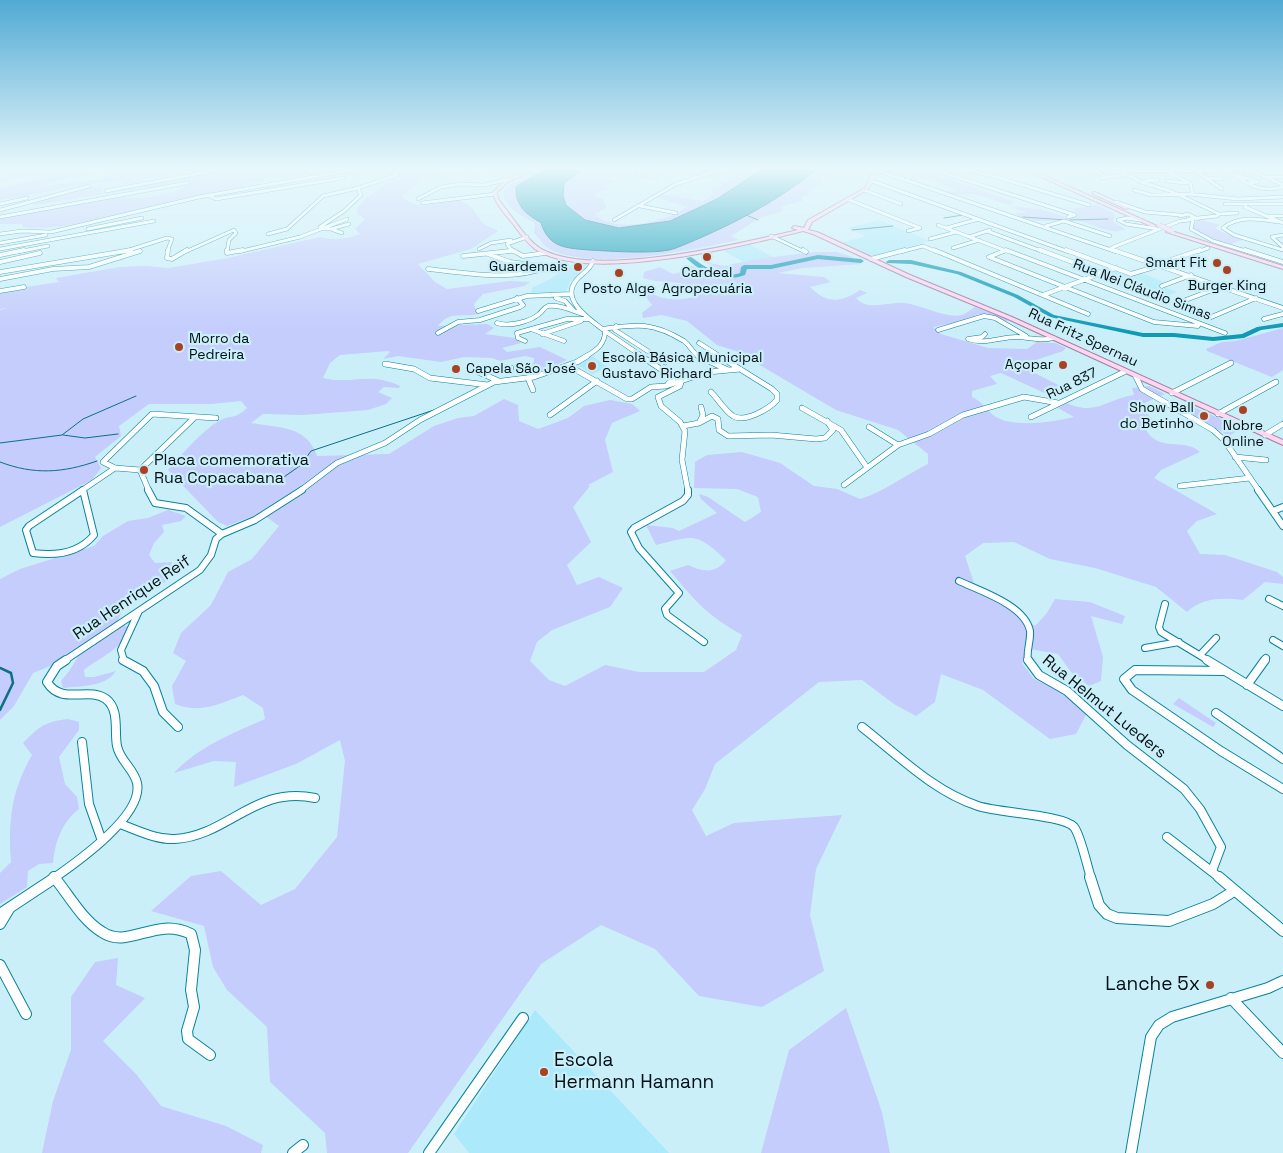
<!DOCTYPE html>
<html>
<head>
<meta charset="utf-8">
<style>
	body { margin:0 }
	canvas { display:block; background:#cbeff9 }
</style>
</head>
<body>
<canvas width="1283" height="1153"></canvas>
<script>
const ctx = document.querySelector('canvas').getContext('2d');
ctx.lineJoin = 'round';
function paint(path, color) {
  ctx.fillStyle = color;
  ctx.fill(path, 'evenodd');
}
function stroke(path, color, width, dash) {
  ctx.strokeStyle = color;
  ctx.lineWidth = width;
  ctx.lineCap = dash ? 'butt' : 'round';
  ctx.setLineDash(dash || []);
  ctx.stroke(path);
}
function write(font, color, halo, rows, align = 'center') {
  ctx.font = font + ' "Space Grotesk",sans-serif';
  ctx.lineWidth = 4.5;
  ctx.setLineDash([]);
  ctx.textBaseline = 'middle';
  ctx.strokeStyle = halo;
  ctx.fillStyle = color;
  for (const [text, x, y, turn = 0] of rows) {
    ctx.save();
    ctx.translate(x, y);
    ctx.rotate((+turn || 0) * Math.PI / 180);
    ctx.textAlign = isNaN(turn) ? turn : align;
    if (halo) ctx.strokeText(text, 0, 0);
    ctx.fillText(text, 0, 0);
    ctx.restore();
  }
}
paint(new Path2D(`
	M879,220L930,241L873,257L841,243L865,236L847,228Z
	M747,243L775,258L744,262L720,249Z
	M576,262L591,265L570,282L566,292L531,293L532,288L550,279Z
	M1118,270L1132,275L1142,273L1154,278L1165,283L1160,285L1177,292L1161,298L1148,293L1142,295L1096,277Z
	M592,356L608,367L592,374L576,364Z
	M535,1010L669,1153H469L454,1134Z`), '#ace9fa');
paint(new Path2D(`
	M43,168H105L38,186L41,187L99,179L132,168H156L153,171L169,177L143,179V181L124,184V181L74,185L56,190L0,200V188L25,183L41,177L33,175L0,182V178Z
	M233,168H357L328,173L310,171L287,179L277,177L265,179L263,182L245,183L243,187L162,205C148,206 136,211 121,213V215C93,220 51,231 23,227L22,224H0V219L20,213L24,215L129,195L125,197C135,201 177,194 185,187L184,185L191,183L169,186L163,185L34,205L39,200L82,188L101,186L100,190L103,192L132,184L139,188L152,183Z
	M395,168H494L438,172L417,183L402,197C424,215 436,199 458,201C474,203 475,215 484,224C488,227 494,228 498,231L471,249L418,264L435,282L447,289L510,281L530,282L524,286L483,294L474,304L476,312L479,314C463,318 450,310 438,326L487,324L494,328L485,334L515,338L521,343L502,348L507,352L540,347L567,360L554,366L551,363L546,366L547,370L532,372L529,368L534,362V358L525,356L500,361L492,358L464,357L441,362L398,356L383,359L390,352L388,351L340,355L330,363L323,378C352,385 369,371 400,386L399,388L384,387L378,392L392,398L386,404L368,410L303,415L263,414L251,423C278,428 307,425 317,456L389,454L434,426L458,418L474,416L504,399L518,405L519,421L538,429L568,418L584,406L610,400L632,404L640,411L612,423L605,440L613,472L588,485L590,486L573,507L591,542L567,565L577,585L599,577L623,588L610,607L552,630L537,642L530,661L549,680L565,686L605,665L639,672H704L736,650L742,635C707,615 696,602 670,571L688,565C703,572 716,574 726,560C696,532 695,535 656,545L646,525L673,528L679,531L717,513L701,499L699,494L708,497L745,522L761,512L758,497L737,489L694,488L695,462L707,455L742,452L780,463L814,486L837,489L860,499C884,492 905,475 928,464V454L898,430L836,410L736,351L717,345L687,321L662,315L643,318L642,313L652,305L643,293V289C662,301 683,303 704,293C687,278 664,285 643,278L644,272L660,267L673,274L685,271L684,267L693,266L708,276L725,280L727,273L705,262L724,266L757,259L815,252H836L853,257L851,261L863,264L803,268L778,273L824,277L831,282L810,287C827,304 841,303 860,290L867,293L856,298C868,312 889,301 905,303C921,305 947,319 962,315C966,314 971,309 975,307L1009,320L1005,322L978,314L967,320L933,327L941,334L988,348L1027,349L1037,342L1055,343L1066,348L1063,351L1027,363L1023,367L1062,387L1051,396L1001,373L990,376L997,384L972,391V397C983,402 988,412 996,417C1015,428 1053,422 1074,417L1058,408L1066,403C1097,416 1104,400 1134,395L1132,388L1149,386L1165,394L1140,405L1152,419L1144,426C1157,455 1183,436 1200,452L1161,470L1154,478L1217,514L1197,521L1187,531L1200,554L1225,555L1277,572L1283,577V584L1265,582L1243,600C1222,598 1203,597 1187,612L1156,587L1095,568L1050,559L1014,542L983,543L965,556L976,589L1035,626L1047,613L1055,599L1090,602L1125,616L1122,624L1091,616L1103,657L1101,681L1089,686L1071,672L1058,654L1030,649L1022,663L1034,679L1069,695L1087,713L1076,734L1050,739L983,690L941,674L935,702L916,716L894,704L862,680L819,682L715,764L705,789L692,810L706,836L734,823L842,815L816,869L810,915L824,971L762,1007L699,996L655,949L601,925L541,964L408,1153H327L325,1133L270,1082L267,1027L227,990L213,967L204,926L151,911L191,876L221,871L261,905L295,889L337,837L345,761L340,740L296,764L234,787L236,762L214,761L174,773C198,747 233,733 265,719L263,708L243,695C218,704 201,714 175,704L172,686L186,661L173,653L181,633L211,605L228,572L252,559L279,526L261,513L227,526L218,522L168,470C179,457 204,429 219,421C231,414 235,420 247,408L241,401L211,404H149L119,426L121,436L95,457L101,468L92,480L0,527V310L10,307L0,309V291L59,282L56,278L119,267L146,266L169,268L228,258L320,237C334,241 346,239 360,234L355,229L365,219L357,213V208L365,199L400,175Z
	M542,168H548L516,187L517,203L530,217L572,248L639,252L676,248L717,231L759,209L818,168H834L819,181L824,184L822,186L818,185L808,192L809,194L801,197L803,200L781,207L783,211L760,218L731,236L739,240C690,250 601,270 553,251C545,248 540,239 534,233L535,223C523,217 504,207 503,192L509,185Z
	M585,168H635L637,175L655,176L659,173L661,181L617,173L608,178L615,182L604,185L608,189L595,194V196L603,199L606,208L595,214L598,217C620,233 667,221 687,207L657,197L661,194L703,201L714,194L711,189L723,185L719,182L735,178L736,174L724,172L728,169L764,168L717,199L670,221L619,228L585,220L566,205L563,196L564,183Z
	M918,172L934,174L1015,202H1011L1012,205C999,204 986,195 972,194C962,194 955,197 945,191L952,192L959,190L924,178L914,181L912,179Z
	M1097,205L1115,214L1113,222L1125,229C1112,237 1090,222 1076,220C1057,218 1029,227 1015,213H1027L1015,208L1018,207L1039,209L1067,217L1079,214L1072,209Z
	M1202,220L1220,225L1215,228L1218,230L1242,240L1229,245L1209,238L1193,227L1194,223Z
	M1283,328V370L1272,377L1207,351L1206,349L1222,342L1236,341Z
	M1191,406L1241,428L1229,436L1184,410Z
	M168,510L186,516L181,521L162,525L164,532L154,543L149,555L155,563L172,562L165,582L143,596L123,602L121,614L115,625L130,626C125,648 100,657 84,670L85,677H94L116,671C106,687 80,686 63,688L61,681L70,670L84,646L58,663L33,673L14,706L0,720V579L20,569L94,546L103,536L128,521L148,518Z
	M1179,698L1216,723L1213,727L1173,704Z
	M68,719L79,722V730L59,757L65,784L77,797L79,809C62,822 55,842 53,863L39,864L28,871L27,887L0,904V873L11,862C8,821 11,792 32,755L23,743C40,726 44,722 68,719Z
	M118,958L116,985L145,998L103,1041L136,1074L161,1106L226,1126L263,1145L261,1153H42L53,1101L71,1050V997L95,962Z
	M846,1008L882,1112L890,1153H761L789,1050Z`), '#c4cdfc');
const water = new Path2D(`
	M548,168H585L564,183L563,196L566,205L585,220L619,228L670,221L717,199L764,168H818C776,203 726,228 676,248C659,255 609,251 589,250C566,248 549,248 541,223C526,214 515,206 516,187Z`);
paint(water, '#0f9bb6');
stroke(water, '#0a7185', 1);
stroke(new Path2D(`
	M911,180L915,173L922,168
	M746,215L758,220
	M1023,217L1066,220
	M944,218L963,215
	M1070,220L1108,219
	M852,230L893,226
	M63,435L85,438L118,434
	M0,443L62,435L83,419L136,396
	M0,462C34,475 63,473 97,461
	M274,484L301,465L311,451L434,410`), '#0a7185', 1);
stroke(new Path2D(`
	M0,668L11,673L13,683L0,710`), '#0a7185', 2.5);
paint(new Path2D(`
	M818,255L861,259L864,261L861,263L818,259L771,269H747L745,275C724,283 702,273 686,258L691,257C705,267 722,279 740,273L741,267L744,265H771Z
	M889,260H911L961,272L1018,295L1054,315L1143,333H1174L1213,337L1242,334L1257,327L1283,323V327L1261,330L1244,338L1213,341L1174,337H1143L1050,317L1014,297L957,274L911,264L887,263L886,262Z`), '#0f9bb6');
const minorFar5 = new Path2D(`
	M387,168L397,175
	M638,168L640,175
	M928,168L1075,215L1068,217
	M958,168L993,176L1089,205
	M1089,168L1106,176
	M1114,168L1141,182L1173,192L1219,214L1217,216
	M1225,168C1243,182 1259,194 1283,187
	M1245,168L1283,185
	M1255,168L1259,169
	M873,169L1117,252
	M1119,171H1214
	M1196,171L1222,189
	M1170,173L1190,183L1193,194
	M1233,174L1258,182L1248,183
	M1269,177H1283
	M1102,178L1124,175
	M1208,178L1222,179
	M872,181L1069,252
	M1144,181L1158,180
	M1166,181L1186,183
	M864,190L901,204
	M1134,190L1151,195L1189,194L1238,199L1283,197
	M106,191L228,168
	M208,195L216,199L343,178
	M418,199L441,187L461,184L484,185L510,179
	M847,199L920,228L908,231
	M1116,202L1145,212L1180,215
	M422,203L495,194
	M0,204L27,198
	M1225,204H1283
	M640,206L676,213
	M1245,207L1283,223
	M0,210L89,186
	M1220,214L1237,213
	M1180,216L1188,214L1198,219
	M1269,216H1283
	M0,217L187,183
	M1188,219L1217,216
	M614,220L676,184L725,168
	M1140,220L1127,218L1118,220L1126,224L1158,229
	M1193,220L1191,229L1213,241L1249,252
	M1278,222C1260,219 1238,215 1223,228L1234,235L1283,250
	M938,225L1009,252
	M1046,226L1064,221L1110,236
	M320,227L344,211L361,195L358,188
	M946,228L979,219
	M88,229L142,218
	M321,229H331L349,224
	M331,229L342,233
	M987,231L1044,252
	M0,234L22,231L51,232L199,197L364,168
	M268,234L287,229L323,196L358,188L397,175
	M1283,235L1272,237L1283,247
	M771,236L805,252
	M969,237L990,230
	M930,239L956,232
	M0,243L46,235
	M953,248L979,240
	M1111,248L1180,221L1190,220
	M0,249L154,221
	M479,249L491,243L511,240
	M17,252L48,246
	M123,252L167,238L172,239L167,252
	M138,252L140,251
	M185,252L234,230L236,233L229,240L227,252
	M238,252L300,237L347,219
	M503,252L510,251
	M513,252L507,244L527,237
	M900,252L923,246L937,252
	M1002,252L1004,251
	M1197,252L1208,248`);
const minorFar4 = new Path2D(`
	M168,250L167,258L172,259L187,250
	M227,250V253L243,250
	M512,250L523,256L545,253
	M803,250L806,252
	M934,250L1088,314
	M1006,250L1225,333
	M1040,250L1102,273
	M1066,250L1131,274L1161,265
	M1113,250L1283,308
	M1245,250L1283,262
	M1004,251L989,257L1154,322L1198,326
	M0,255L24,250
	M463,256L510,251
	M871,259L905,250
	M0,262L40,253
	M1159,264L1200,250
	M428,269C466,273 512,282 548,267L510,262L488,254
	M0,272L131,250
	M0,279L53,269L89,267L140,251
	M1162,286L1191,275
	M0,291L24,287
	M1043,295L1116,268
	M556,298L565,301L574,311
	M1175,304L1223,286
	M478,311L527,296L570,294
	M1209,318L1256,298
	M1264,319L1283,314
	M497,323C508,327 530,322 539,314C543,311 543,308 548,306C559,304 573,311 583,314
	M616,326L615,330L657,357
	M531,329L564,341
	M602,329C637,324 653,322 684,341C691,346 692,353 700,357
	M938,330L984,316L995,318L1026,336
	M605,331L643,357
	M438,333L458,322L480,320L520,307L523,305L517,298
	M542,334L581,321
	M985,334L982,337L968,339C985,345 1000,337 1016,337C1029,337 1040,342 1053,338
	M525,341L518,338L517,333L567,319H588
	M699,343L721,357
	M585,357C596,350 605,345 605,331C592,321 561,301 575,282C580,274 590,271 593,261`);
const minorFar3 = new Path2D(`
	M641,356L671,376L673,379L668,384
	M655,356L665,362
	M698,356L728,370
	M385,364L414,369L430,378L488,385
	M569,366L627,399H632L651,387L666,386L708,372L740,369
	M1136,377L1142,389L1213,430L1224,440L1259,491
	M528,378L533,390
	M499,381L478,372L511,368
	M681,382L680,386L658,397L661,406L680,422L685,431L682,460L688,491
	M711,392C718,399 725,411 733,416C745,423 769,409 777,400V394L772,389L719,356
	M1172,393L1231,363
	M802,408L841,430L866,466
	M1218,414L1276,382
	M550,415L597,381
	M1031,417L1124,372
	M699,423L703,415L701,407
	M683,426L699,423L712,416L718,419L719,430L728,436L771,435L816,439L825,438L833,430L827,421
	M869,427L898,445
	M1265,435L1283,424
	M1235,457L1266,460
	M140,470L115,468L103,462L152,414L216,418
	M844,485L898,445L929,434L963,415L1024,397L1058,403
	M1180,486L1250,478
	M81,491L115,468
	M149,491L140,470L195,417
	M300,491L337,463L385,443L420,420L494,382L534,377L577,362L587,356`);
const minorFar2 = new Path2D(`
	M83,490L29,526L26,530L33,553C55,556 79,553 94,535L83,490
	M148,490L155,503L186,508L222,534
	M688,490V495L683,501L634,528L631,532L639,548L679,593L665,609L667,615L704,642
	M1258,490L1283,526
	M1273,511L1283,507
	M959,581C980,591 1025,605 1030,631C1031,641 1026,651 1028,661
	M1269,599L1283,606
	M1165,604L1159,627L1161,632L1209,661
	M1273,640L1283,646
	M1145,648L1179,642
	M1200,655L1216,638
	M64,661L200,570L211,555L216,539L222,534L255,520L302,490
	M124,661L121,650L138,613
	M1264,661L1266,658`);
const minorFar1 = new Path2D(`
	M123,660L143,671L154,686L163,712L178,727
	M1028,660L1039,675L1067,691L1127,745L1184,789L1200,809L1221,847L1212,871
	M1207,660L1283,706
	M1224,671L1135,670L1124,679L1132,690L1221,751L1283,789
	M1247,685L1265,660
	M1216,713L1283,759
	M862,727C899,756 933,791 978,806C999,813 1064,815 1074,827C1081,836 1087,866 1091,878
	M82,742L89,804L102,841
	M120,824C137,830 156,840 175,839C228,836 255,785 315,798
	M1167,837L1220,878
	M54,878C77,862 144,815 137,783C134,769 120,761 117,746C114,731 120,710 106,699C88,686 62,706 47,682L57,666L66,660`);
const minor = new Path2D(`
	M54,877C69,895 82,920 102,932C129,950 155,916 191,934L195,950L191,990L194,1007L187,1031L188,1039L210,1055
	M1090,877L1099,905L1107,914L1117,918L1169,921L1213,904L1234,891
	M1219,877L1283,931
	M0,914L56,877
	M0,924L9,909
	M0,965L26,1014
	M1231,998L1283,1053
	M293,1153L303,1145
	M429,1153L523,1018
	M1131,1153L1151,1037L1159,1025L1172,1017L1268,988L1283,981`);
const major = new Path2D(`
	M532,168H538L508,182L497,192L498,199C511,214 526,241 543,250C598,278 738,244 798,230L792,228L794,226L804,228L808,220L865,188L875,168H879L873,182L867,190L812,222L808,230L817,232L910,275L1012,317L1283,440V445L1008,319L906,277L813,234L803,231C743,246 592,283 538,251C528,245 520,233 513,224C505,214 495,204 493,192L506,180Z
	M1021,168H1027L1157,226L1153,227Z
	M1093,192H1095L1129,208L1126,209L1093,194Z
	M1168,230L1283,266V269L1166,232Z`);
stroke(minorFar5, '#05849c', 4);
stroke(minorFar4, '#05849c', 5);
stroke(minorFar3, '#05849c', 6);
stroke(minorFar2, '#05849c', 8);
stroke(minorFar1, '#05849c', 10);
stroke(minor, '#05849c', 12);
stroke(major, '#a37f9f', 2);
stroke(minorFar5, '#fff', 3);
stroke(minorFar4, '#fff', 4);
stroke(minorFar3, '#fff', 5);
stroke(minorFar2, '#fff', 6);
stroke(minorFar1, '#fff', 8);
stroke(minor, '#fff', 10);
paint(major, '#fdd6f2');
const majorBridge = new Path2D(`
	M1159,225L1172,231`);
stroke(majorBridge, '#a37f9f', 5, []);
stroke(majorBridge, '#fdd6f2', 4.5);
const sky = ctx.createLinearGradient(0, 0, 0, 330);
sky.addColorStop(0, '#51aad4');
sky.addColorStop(0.51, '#e8f8fc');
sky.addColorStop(1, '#e8f8fc00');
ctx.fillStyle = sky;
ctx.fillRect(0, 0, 1283, 330);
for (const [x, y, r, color] of [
	[707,257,5,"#a94123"],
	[1217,263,5,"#a94123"],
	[578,267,5,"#a94123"],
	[1227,270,5,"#a94123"],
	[619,273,5,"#a94123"],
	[179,347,5,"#a94123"],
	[1063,365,5,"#a94123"],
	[592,366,5,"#a94123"],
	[456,369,5,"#a94123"],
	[1243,410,5,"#a94123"],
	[1204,416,5,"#a94123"],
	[144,470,5,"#a94123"],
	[1210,985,5,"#a94123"],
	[544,1072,5,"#a94123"]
]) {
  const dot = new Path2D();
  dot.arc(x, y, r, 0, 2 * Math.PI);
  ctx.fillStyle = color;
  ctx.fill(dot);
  stroke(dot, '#cbeff9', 2);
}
write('14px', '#000f14', '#cbeff9', [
	["Smart Fit",1207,263],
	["Guardemais",568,267],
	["Cardeal",707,273,"center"],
	["Agropecuária",707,289,"center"],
	["Burger King",1227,286,"center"],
	["Posto Alge",619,289,"center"],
	["Morro da",189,339,"left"],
	["Pedreira",189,355,"left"],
	["Escola Básica Municipal",602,358,"left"],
	["Gustavo Richard",602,374,"left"],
	["Açopar",1053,365],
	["Capela São José",466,369,"left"],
	["Show Ball",1194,408],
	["do Betinho",1194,424],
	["Nobre",1243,426,"center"],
	["Online",1243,442,"center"]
], 'right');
write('14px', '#000f14', '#cbeff9', [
	["Rua Nei Cláudio Simas",1142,290,21],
	["Rua Fritz Spernau",1083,338,25],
	["Rua 837",1072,384,-26]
]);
write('16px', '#000f14', '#cbeff9', [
	["Placa comemorativa",154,461],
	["Rua Copacabana",154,479]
], 'left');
write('16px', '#000f14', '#cbeff9', [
	["Rua Henrique Reif",132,598,-34],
	["Rua Helmut Lueders",1104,707,39]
]);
write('19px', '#000f14', '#cbeff9', [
	["Lanche 5x",1200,985],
	["Escola",554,1061,"left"],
	["Hermann Hamann",554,1083,"left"]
], 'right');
</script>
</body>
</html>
